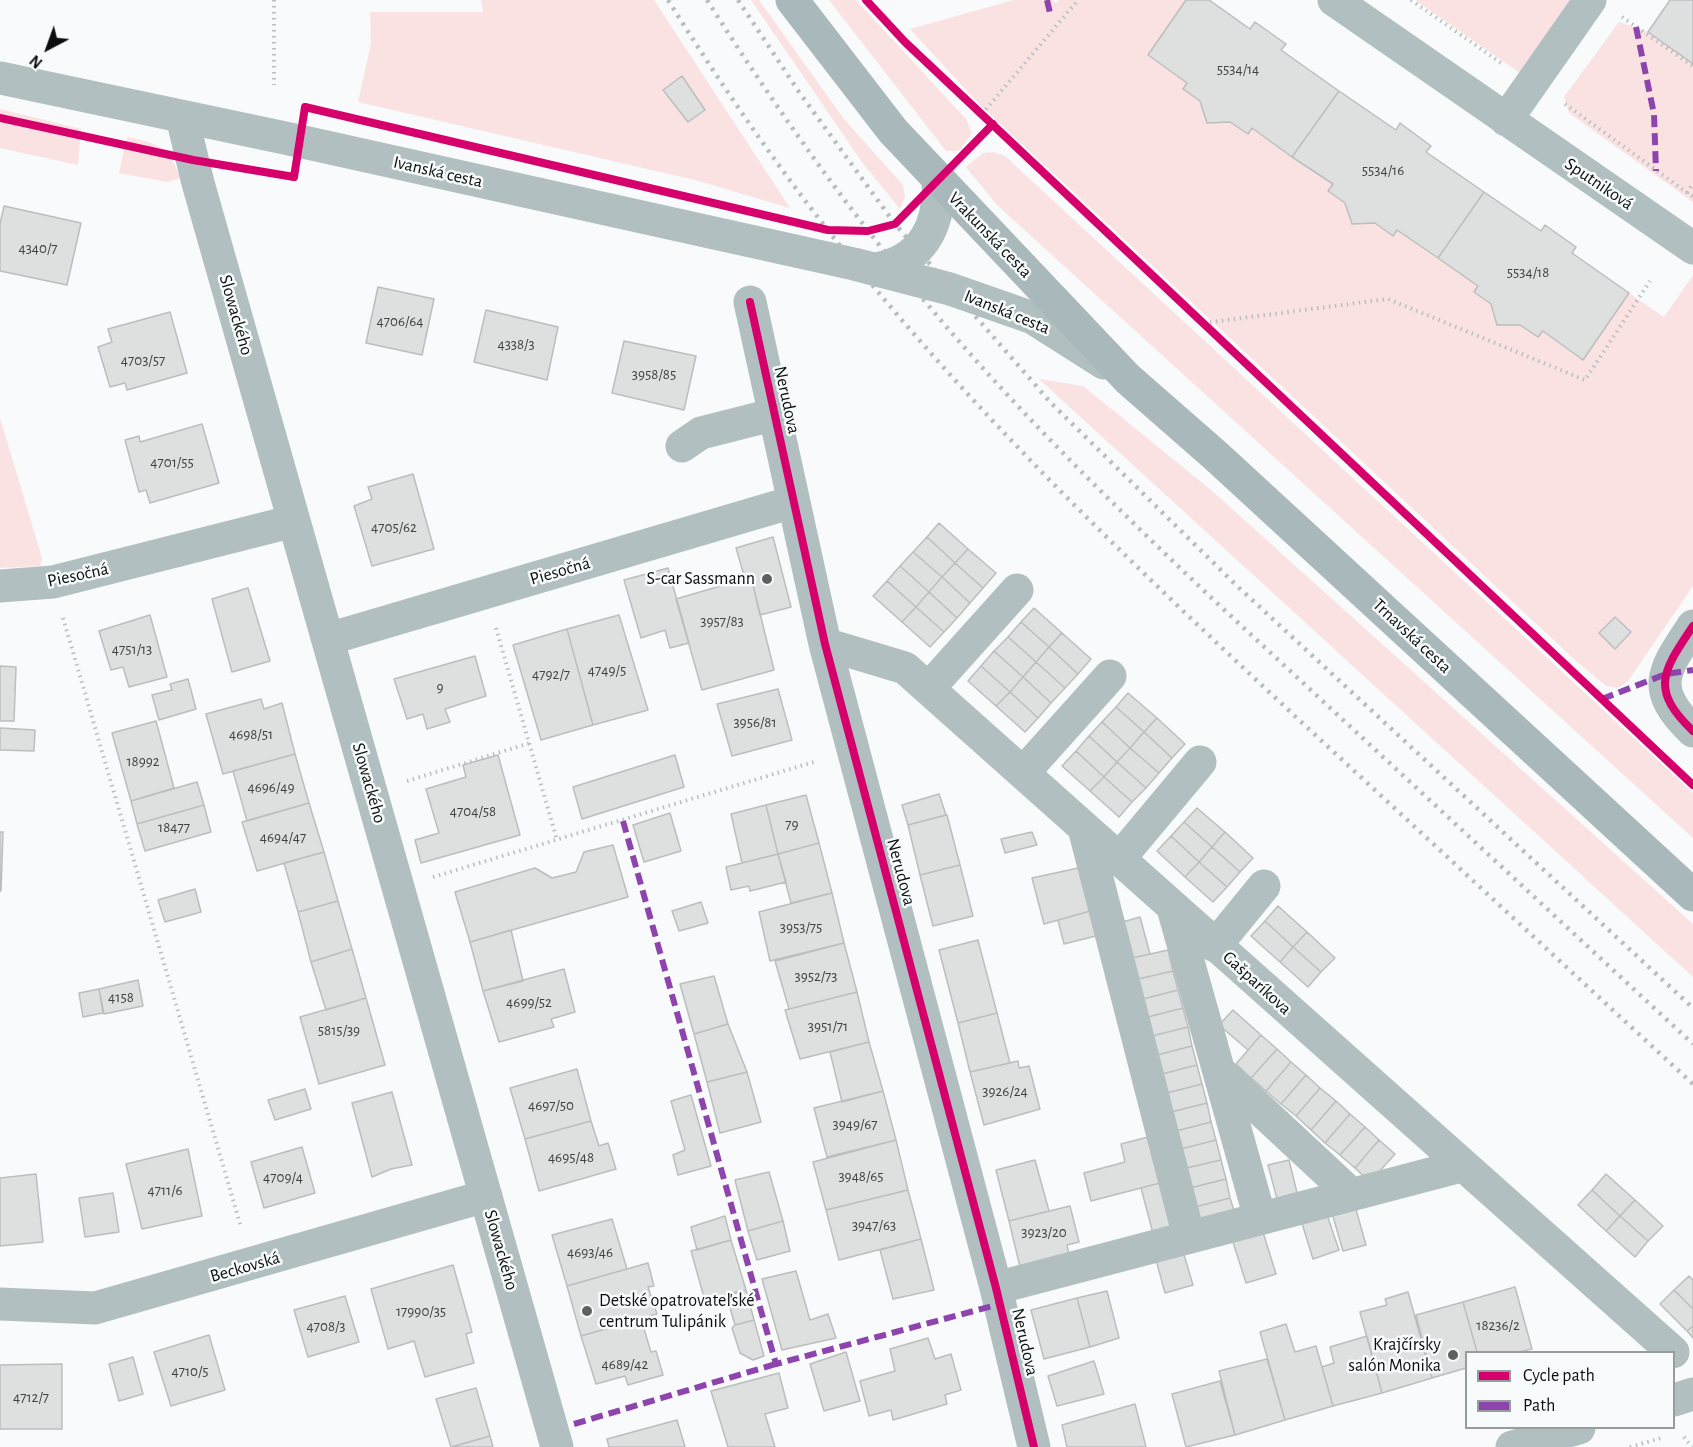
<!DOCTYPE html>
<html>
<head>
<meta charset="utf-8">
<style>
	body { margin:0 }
	#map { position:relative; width:1693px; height:1447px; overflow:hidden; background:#f8fafb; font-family:"Alegreya Sans",sans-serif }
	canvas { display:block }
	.legend { position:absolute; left:1465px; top:1351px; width:210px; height:78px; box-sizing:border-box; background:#f7fbfc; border:2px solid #999c9d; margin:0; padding:8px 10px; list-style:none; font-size:18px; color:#0c0e0e }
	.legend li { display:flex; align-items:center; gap:12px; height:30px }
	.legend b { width:30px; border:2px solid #999c9d }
	.north { position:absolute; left:18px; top:18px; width:60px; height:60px; -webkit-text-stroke:4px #f7fbfc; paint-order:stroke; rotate:221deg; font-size:16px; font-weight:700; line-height:24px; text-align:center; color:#0c0e0e }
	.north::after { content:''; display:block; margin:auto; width:21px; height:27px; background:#0c0e0e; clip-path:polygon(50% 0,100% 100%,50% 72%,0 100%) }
</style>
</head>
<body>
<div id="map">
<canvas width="1693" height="1447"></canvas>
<ul class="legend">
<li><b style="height:8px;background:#d6006c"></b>Cycle path</li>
<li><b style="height:8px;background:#8e44ad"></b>Path</li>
</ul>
<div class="north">N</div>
</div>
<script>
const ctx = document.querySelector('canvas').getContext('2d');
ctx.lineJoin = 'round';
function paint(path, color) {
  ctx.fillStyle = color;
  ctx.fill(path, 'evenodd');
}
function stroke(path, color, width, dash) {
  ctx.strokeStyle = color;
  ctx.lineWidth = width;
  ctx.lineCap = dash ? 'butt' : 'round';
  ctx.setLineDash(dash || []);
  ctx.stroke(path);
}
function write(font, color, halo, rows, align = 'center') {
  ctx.font = font + ' "Alegreya Sans",sans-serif';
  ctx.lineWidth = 5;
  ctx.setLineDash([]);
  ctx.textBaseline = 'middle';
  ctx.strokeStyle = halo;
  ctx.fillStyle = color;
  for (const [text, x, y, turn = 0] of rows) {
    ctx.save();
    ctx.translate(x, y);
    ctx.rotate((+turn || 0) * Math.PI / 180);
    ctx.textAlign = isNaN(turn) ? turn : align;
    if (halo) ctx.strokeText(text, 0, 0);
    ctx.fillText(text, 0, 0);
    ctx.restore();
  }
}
paint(new Path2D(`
	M481,0H654L790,208L695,180L358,102L371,44L370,12H483Z
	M751,0H759L844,119L903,185L905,197L900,209L862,162Z
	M829,0H856L966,119L972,133L959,151H946Z
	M1014,0H1053L1056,3L1059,0H1186L1148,56L1583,359L1629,293L1664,317L1693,275V586L1628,681L1618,688L1606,686L1575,660L978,103L910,29Z
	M1415,0H1570L1520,73Z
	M1619,22L1648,32L1693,64V202L1569,113L1564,97Z
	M0,109L81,129L78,165L0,148Z
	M127,137C158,143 170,147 180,178L168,182L119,173Z
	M994,152L1005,156L1693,793V838L997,205L966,167L983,153Z
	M1039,379L1083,386L1211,490L1693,924V977Z
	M0,418L42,558L40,566L0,568Z`), '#fae2e2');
const building = new Path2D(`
	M1186,0H1209L1250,29L1255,22L1286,44L1281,50L1339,91L1292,157L1252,128L1248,134L1230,122L1207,123L1200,101L1183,89L1187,83L1148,55Z
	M1670,0H1693V64L1648,32Z
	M682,76L705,110L688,122L663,90Z
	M1339,91L1396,130L1400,123L1431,146L1426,152L1484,192L1438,258L1397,230L1393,236L1375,223L1352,224L1345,203L1328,191L1333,184L1292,157Z
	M1484,192L1541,231L1545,225L1576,247L1572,253L1629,293L1583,360L1543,331L1538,337L1520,325H1497L1491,304L1474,292L1478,286L1438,258Z
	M4,206L81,223L67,285L0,271V224Z
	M378,287L434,299L422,355L366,343Z
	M486,310L558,327L547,380L474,362Z
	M170,312L187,373L127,390L125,383L110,387L98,347L112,342L108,329Z
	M624,341L696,356L684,410L612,393Z
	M202,424L219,483L150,503L146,490L139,492L125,440L139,436L140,442Z
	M413,474L434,549L372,566L354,506L372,499L368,487Z
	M939,523L968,549L955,563L927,537Z
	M773,537L791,607L760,615L751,577L745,579L736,548Z
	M927,537L955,563L942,577L913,552Z
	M968,549L996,573L983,588L955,563Z
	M913,552L942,577L929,592L900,566Z
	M955,563L983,588L970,603L942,577Z
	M900,566L929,592L916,607L887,581Z
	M668,568L689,643L670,648L665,630L641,638L624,580Z
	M751,577L774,670L702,690L676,599Z
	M942,577L970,603L957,618L929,592Z
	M887,581L916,607L902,622L873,596Z
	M248,588L270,661L232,672L212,599Z
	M929,592L957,618L944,632L916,607Z
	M916,607L944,632L930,647L902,622Z
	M1034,608L1062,633L1049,647L1021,622Z
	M150,615L167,677L129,687L123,667L111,670L99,631Z
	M619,615L648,710L593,725L567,629Z
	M1615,617L1631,632L1615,649L1599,633Z
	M1021,622L1049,647L1036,662L1008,637Z
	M567,629L593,725L541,740L513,645Z
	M1062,633L1091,659L1078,674L1049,647Z
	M1008,637L1036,662L1023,677L994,651Z
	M1049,647L1078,674L1065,688L1036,662Z
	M994,651L1023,677L1010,692L981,666Z
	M475,656L486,696L445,709L450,722L427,729L423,714L407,719L394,679Z
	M1036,662L1065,688L1051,703L1023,677Z
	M0,666L16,667L14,721H0Z
	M981,666L1010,692L996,706L968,681Z
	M1023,677L1051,703L1038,718L1010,692Z
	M188,679L196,709L159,720L152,695L172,690L170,684Z
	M778,689L792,740L732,756L717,704Z
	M1010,692L1038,718L1025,732L996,706Z
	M1128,693L1157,718L1144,732L1116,707Z
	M261,699L264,709L282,703L295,754L223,774L206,714Z
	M1116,707L1144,732L1130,748L1102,722Z
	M1157,718L1185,744L1172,758L1144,732Z
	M156,721L174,788L131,801L112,733Z
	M1102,722L1130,748L1117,762L1089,736Z
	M0,728L35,730L34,751L0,750Z
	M1144,732L1172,758L1159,773L1130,748Z
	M1089,736L1117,762L1104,777L1076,751Z
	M1130,748L1159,773L1146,788L1117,762Z
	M1076,751L1104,777L1090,791L1062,766Z
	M295,754L309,803L247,821L233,771Z
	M498,755L520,835L421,863L415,840L439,833L426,789L466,777L463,765Z
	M675,755L684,787L582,819L573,787Z
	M1117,762L1146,788L1132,802L1104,777Z
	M1104,777L1132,802L1119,817L1090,791Z
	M197,782L204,805L137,824L131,801Z
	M939,794L946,815L908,825L902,805Z
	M806,795L819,843L778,854L766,805Z
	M309,803L324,852L257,871L242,822Z
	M204,805L211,832L145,851L137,824Z
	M766,805L778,854L742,863L731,814Z
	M1197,808L1225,832L1212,847L1184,822Z
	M670,813L681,851L644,862L633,825Z
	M947,815L960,865L920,875L908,825Z
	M1184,822L1212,847L1199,862L1171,836Z
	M0,832H3L1,891H0Z
	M1032,832L1037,845L1005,853L1001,839Z
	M1225,832L1253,858L1240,872L1212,847Z
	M1171,836L1199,862L1185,877L1157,851Z
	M819,843L832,893L791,903L778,854Z
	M613,845L628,897L470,942L455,892L535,868L552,878L576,872L584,852Z
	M1212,847L1240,872L1227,887L1199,862Z
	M324,852L338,901L298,912L284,863Z
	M778,854L786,882L750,891L749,886L731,890L726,867Z
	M1199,862L1227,887L1213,902L1185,877Z
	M960,865L973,916L933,926L920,875Z
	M1083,867L1094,910L1044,924L1032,878Z
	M195,889L201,912L165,922L158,900Z
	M832,893L844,943L770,961L759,912Z
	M338,901L352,949L311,962L298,912Z
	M701,902L708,923L679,931L672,911Z
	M1278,906L1307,932L1293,947L1265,921Z
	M1094,910L1100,935L1064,944L1058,920Z
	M1140,917L1150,954L1128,959L1119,923Z
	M1265,921L1293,947L1280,962L1251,936Z
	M511,930L523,981L483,991L470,942Z
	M1307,932L1335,958L1321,972L1293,947Z
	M978,940L997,1013L958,1023L939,950Z
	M844,943L857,992L789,1009L775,961Z
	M1293,947L1321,972L1308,987L1280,962Z
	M352,949L366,998L326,1010L311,962Z
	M1168,950L1173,971L1134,980L1128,959Z
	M564,969L575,1012L551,1019L554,1027L499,1042L483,991Z
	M1173,971L1178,990L1139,1000L1134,980Z
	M714,976L728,1024L694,1034L680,984Z
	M138,980L143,1006L104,1014L99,989Z
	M99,989L103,1013L83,1017L79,993Z
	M1178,990L1183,1008L1144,1018L1139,1000Z
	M857,992L869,1042L800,1059L785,1010Z
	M366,998L385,1065L319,1084L300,1017Z
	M1183,1008L1188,1027L1148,1037L1144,1018Z
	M1233,1010L1261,1035L1248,1050L1219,1025Z
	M997,1013L1010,1063L970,1072L958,1023Z
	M728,1024L747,1072L707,1082L694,1034Z
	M1188,1027L1192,1046L1153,1056L1148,1037Z
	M1261,1035L1277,1049L1251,1078L1236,1064Z
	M869,1042L883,1091L842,1102L830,1052Z
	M1192,1046L1197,1065L1158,1075L1153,1056Z
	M1277,1049L1291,1062L1266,1091L1251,1078Z
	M1018,1061L1019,1068L1029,1066L1040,1109L984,1125L970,1072Z
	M1291,1062L1306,1075L1281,1104L1266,1091Z
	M1197,1065L1202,1084L1163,1094L1158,1075Z
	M577,1069L591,1121L525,1139L510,1088Z
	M747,1072L761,1122L720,1133L707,1082Z
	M1306,1075L1320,1088L1296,1116L1281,1104Z
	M1202,1084L1207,1103L1167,1113L1163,1094Z
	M1320,1088L1336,1101L1311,1130L1296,1116Z
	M305,1089L311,1109L275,1120L268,1100Z
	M883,1091L896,1140L827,1157L814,1108Z
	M392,1092L412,1165L391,1169L372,1177L352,1103Z
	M691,1095L711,1166L678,1175L673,1155L685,1150L671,1101Z
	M1336,1101L1350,1114L1325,1143L1311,1130Z
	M1207,1103L1211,1122L1172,1132L1167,1113Z
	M1350,1114L1365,1127L1340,1155L1325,1143Z
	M591,1121L599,1146L608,1143L616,1169L539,1191L525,1139Z
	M1211,1122L1216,1140L1177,1150L1172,1132Z
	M1365,1127L1379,1140L1355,1168L1340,1155Z
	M1152,1136L1164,1182L1091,1201L1084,1173L1125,1162L1121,1144Z
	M896,1140L908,1190L826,1210L813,1162Z
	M1216,1140L1221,1160L1182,1169L1177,1150Z
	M1379,1140L1395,1154L1370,1182L1355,1168Z
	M302,1147L315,1193L264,1208L251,1162Z
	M188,1149L202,1216L142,1229L126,1164Z
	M1035,1160L1049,1211L1009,1221L996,1170Z
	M1221,1160L1226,1179L1186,1189L1182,1169Z
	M1289,1160L1299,1201L1279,1206L1268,1165Z
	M769,1172L783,1221L748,1231L735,1180Z
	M36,1174L43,1242L0,1246V1178Z
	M1606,1174L1635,1200L1620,1216L1592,1190Z
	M1226,1179L1230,1198L1191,1208L1186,1189Z
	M1164,1182L1176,1232L1154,1237L1141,1188Z
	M908,1190L921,1239L839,1260L826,1210Z
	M1592,1190L1620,1216L1606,1231L1578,1205Z
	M113,1193L119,1232L85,1237L79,1198Z
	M1230,1198L1236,1217L1196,1227L1191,1208Z
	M1635,1200L1663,1226L1648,1241L1620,1216Z
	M1070,1206L1079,1242L1067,1245L1070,1259L1021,1271L1009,1221Z
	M1355,1206L1366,1245L1343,1251L1332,1213Z
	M1326,1212L1339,1250L1313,1259L1301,1220Z
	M725,1216L731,1240L697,1250L691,1227Z
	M1620,1216L1648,1241L1635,1257L1606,1231Z
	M612,1219L627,1269L567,1286L552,1235Z
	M783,1221L790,1251L757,1260L748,1231Z
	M1262,1229L1276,1274L1246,1283L1232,1239Z
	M921,1239L934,1290L893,1299L880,1250Z
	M731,1240L746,1290L705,1301L691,1251Z
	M1182,1248L1193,1285L1165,1293L1155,1256Z
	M648,1263L654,1286L648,1287L657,1314L581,1336L567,1286Z
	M453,1265L472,1332L466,1334L474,1363L425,1377L414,1341L388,1349L371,1289Z
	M796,1271L810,1320L828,1314L836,1338L782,1350L762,1279Z
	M1689,1276L1693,1280V1309L1674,1290Z
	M1515,1287L1532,1349L1519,1352H1477L1463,1302Z
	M746,1290L754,1320L735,1325L726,1294Z
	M1674,1290L1693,1309V1326L1687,1331L1660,1304Z
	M1107,1291L1119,1338L1090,1347L1077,1298Z
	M1408,1292L1432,1378L1382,1393L1360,1312L1387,1305L1385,1299Z
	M345,1296L359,1342L308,1357L294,1310Z
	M1077,1298L1090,1347L1044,1359L1031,1310Z
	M1463,1302L1477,1352H1466V1368L1432,1378L1416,1315Z
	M641,1319L651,1352L656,1351L663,1375L628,1385L625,1376L596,1384L581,1336Z
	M754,1320L764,1356L753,1360L740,1353L732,1328L735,1325Z
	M1286,1324L1295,1352L1316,1346L1333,1406L1285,1420L1260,1332Z
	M1693,1326V1338L1687,1331Z
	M209,1335L225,1390L171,1406L154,1352Z
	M1367,1336L1382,1393L1333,1406L1322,1367L1334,1363L1330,1347Z
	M928,1338L935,1359L951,1354L961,1390L945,1395L947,1404L893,1420L891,1410L869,1416L860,1381L895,1371L890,1349Z
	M846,1352L860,1401L824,1411L810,1364Z
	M133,1357L143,1394L119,1401L109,1364Z
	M1267,1359L1285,1420L1235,1435L1219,1371Z
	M1094,1361L1104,1394L1057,1406L1048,1376Z
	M62,1364V1429H0V1365Z
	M779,1373L788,1408L765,1414L775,1447H728L711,1391Z
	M1220,1381L1235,1435L1186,1447L1172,1394Z
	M476,1388L490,1436L451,1447L436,1399Z
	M1135,1404L1146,1447H1067L1062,1425Z
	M677,1420L685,1447H609L607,1439Z
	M490,1436L493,1447H452Z`);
paint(building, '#dee0e0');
stroke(building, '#bcbebe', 1.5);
stroke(new Path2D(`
	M274,0V85
	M1411,0L1501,63
	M1622,17L1693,66
	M1565,104L1693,197
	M982,114L1078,0
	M1687,193L1693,183
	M1204,323L1388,299L1585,380L1650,281
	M63,618L241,1227
	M496,628L557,840
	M407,781L530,743
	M433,877L817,761
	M1684,1437L1692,1447
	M1630,1447L1661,1438`), '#b7bfc0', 4, [1.5, 4.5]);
stroke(new Path2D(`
	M1334,0L1693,248
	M0,78L299,141L854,264L950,289L1033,318L1104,363
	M182,117L198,183L557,1447
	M1506,120L1590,0
	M876,269C923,261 941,224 938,179
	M750,302L825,644L996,1288L1034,1447
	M682,446L701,433L776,414
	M0,586L53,582L294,521
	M1693,626C1663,671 1649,689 1693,731
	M328,639L793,502
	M825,644L905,668L1673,1352
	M929,688L1017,590
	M1023,773L1110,676
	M1084,828L1189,1237
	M1119,859L1200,762
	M1173,908L1260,1218
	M1215,946L1264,886
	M1219,1071L1351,1194
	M996,1288L1461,1166
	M0,1304L95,1308L486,1196
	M1674,1400L1693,1394
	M1512,1447L1579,1428`), '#b1bfc0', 33);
stroke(new Path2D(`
	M792,0L893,131L1128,379L1216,456L1693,895`), '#a9b8ba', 33);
stroke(new Path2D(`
	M668,0C725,91 786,180 855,264C993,434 1152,583 1312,732C1439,849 1566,967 1693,1084
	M707,0C768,96 833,189 905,277C1000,395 1109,501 1219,605L1693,1044
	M738,0L799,92L895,224L1051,403L1236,585L1693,1008`), '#b6bebf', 4.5, [3, 6]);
stroke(new Path2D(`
	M1047,0L1050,13
	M1636,27L1654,114L1656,171
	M1602,699L1666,674L1693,670
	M623,821L776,1364L1000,1304
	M574,1424L776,1364`), '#8e44ad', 6, [12, 6]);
stroke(new Path2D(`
	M866,0L905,42L1693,785
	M0,118L193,160L294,177L305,107L828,230L868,231L895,224L993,124
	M750,302L825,644L996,1288L1034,1447
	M1693,626C1663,671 1649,689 1693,731`), '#d6006c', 8);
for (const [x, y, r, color] of [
	[767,579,6,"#5f6161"],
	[587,1311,6,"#5f6161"],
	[1453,1355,6,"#5f6161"]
]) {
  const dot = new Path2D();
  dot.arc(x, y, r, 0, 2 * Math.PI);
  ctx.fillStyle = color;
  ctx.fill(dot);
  stroke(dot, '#f7fbfc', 2);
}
write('15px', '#404242', null, [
	["5534/14",1238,69],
	["5534/16",1383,170],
	["4340/7",38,248],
	["5534/18",1528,272],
	["4706/64",400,321],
	["4338/3",516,344],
	["4703/57",143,360],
	["3958/85",654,374],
	["4701/55",172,462],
	["4705/62",394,527],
	["3957/83",722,621],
	["4751/13",132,649],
	["4749/5",607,670],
	["4792/7",551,674],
	["9",440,687],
	["3956/81",755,722],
	["4698/51",251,734],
	["18992",143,761],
	["4696/49",271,787],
	["4704/58",473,811],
	["79",792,824],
	["18477",174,827],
	["4694/47",283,837],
	["3953/75",801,927],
	["3952/73",816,976],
	["4158",121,997],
	["4699/52",529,1002],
	["3951/71",828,1026],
	["5815/39",339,1030],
	["3926/24",1005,1091],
	["4697/50",551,1105],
	["3949/67",855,1124],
	["4695/48",571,1157],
	["3948/65",861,1176],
	["4709/4",283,1177],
	["4711/6",165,1190],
	["3947/63",874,1225],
	["3923/20",1044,1232],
	["4693/46",590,1252],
	["17990/35",421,1311],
	["18236/2",1498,1325],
	["4708/3",326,1326],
	["4689/42",625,1364],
	["4710/5",190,1371],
	["4712/7",31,1397]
]);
write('18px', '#0c0e0e', '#f7fbfc', [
	["Ivanská cesta",438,172,13],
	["Sputniková",1599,184,34],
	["Vrakunská cesta",990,235,46],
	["Ivanská cesta",1007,312,22],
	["Slowackého",236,315,74],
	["Nerudova",787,400,78],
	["Piesočná",560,571,-16],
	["Piesočná",78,575,-12],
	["Trnavská cesta",1412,636,43],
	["Slowackého",369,783,74],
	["Nerudova",901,872,75],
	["Gašparíkova",1257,983,42],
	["Slowackého",501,1250,74],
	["Beckovská",245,1267,-16],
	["Nerudova",1025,1342,77]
]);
write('18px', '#0c0e0e', '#f7fbfc', [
	["S-car Sassmann",755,579],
	["Detské opatrovateľské",599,1301,"left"],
	["centrum Tulipánik",599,1322,"left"],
	["Krajčírsky",1441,1345],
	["salón Monika",1441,1366]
], 'right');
</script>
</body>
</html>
